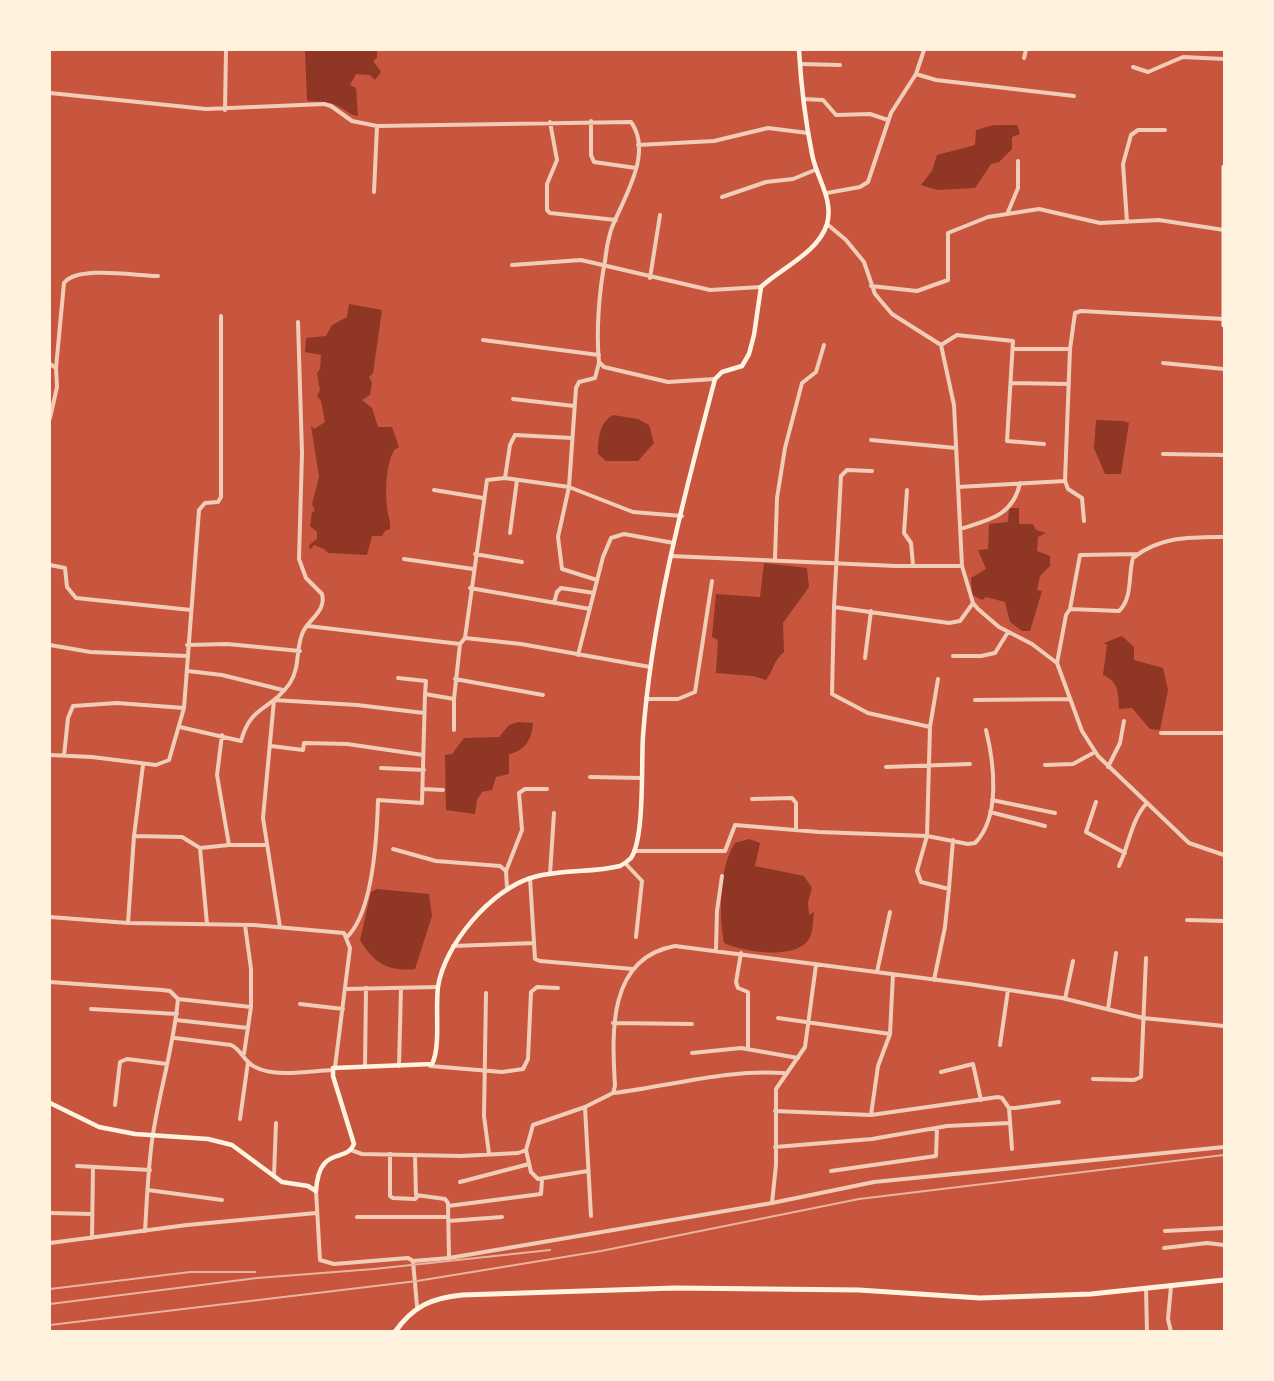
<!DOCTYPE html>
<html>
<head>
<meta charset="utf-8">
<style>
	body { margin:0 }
	#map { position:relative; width:1274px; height:1381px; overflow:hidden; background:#c8553d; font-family:"Libre Baskerville",serif }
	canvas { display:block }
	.frame { position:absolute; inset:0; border:51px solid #fff3e0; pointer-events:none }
</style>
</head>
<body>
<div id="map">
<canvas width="1274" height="1381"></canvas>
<div class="frame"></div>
</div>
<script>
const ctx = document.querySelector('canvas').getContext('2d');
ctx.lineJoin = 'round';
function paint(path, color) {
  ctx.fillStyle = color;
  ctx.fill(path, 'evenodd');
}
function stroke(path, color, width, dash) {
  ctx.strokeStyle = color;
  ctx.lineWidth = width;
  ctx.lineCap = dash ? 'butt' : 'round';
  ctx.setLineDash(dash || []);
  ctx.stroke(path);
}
paint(new Path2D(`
	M305,50H377V58L373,61L381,72L375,80L370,75L356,74L350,85L356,88L358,116C349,115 349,112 341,108C332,101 319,102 307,101Z
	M994,125H1017L1020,134L1012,137V149L999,162L991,164L975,188L937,190L921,185L932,171L937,155L975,145L976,130Z
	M349,304L382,310L373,373L369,377L372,383L370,395L362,400L372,408L378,427H392L399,447L394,450C386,466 385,488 387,506C387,514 391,520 390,529L385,531L382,536H372L367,555L328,553L324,549L314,545L310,550L309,545L317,539V532L310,526L312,512L315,511L312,504L319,477L311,426L314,429L325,422L321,401L317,396L320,390L317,373L320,369L321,355L305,352L306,338L326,336L332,325L347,317Z
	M613,415L638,419L649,425L654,443L638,461H606L598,454C598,439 599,423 613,415Z
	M1096,420L1123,421L1129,423L1121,474H1105L1094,448Z
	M1009,508H1019V524H1033L1036,530L1046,533L1038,537L1037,551L1050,556V566L1040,576L1037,590L1042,591L1030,631H1022L1010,622L1005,602L986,597L982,600L972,595L971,578L986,569L978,550L988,549L989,524L1008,522Z
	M764,563L807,568L809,587L783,623L784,652C773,661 774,670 766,680L753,676L716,673L718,640L712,637L716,594L760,597Z
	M1122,636L1134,647V660L1163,668L1168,690L1160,730L1150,729L1132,708L1119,709C1118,692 1119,682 1103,675L1107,645L1104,643Z
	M518,722L533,723C532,739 525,751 509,754V774L496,777L492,790L482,792L477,800L475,814L446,810L445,755L452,754L464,738L499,737L509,725Z
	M749,839L760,843L755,866L804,876L812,888L808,902L809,915L814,912C813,919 813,929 811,935C801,962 743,952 724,943C719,915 719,867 735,843Z
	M377,889L429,894L432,916L415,969C388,972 374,963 360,940L371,892Z`), '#8f3625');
stroke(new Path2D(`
	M1024,58L1026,50
	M800,64L840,65
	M1133,67L1148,72L1183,57L1224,59
	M916,74L936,80L1074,96
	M50,93L206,109L324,104L331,106L352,121L377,126L631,122C654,154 622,200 611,230C608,240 606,251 605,261C599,292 596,331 599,362L604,367L668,382L715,379
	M803,99L823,100L836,115L870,114L888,120
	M225,110L226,50
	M591,121V155L594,162L636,168
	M550,122L557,160L547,184V210L550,213L616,220
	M638,145L714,141L768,128L808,133
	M374,192L377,126
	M827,193L860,187L868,182L891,113L916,74L924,50
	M722,197L766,182L793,179L815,170
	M1008,212L1018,188V161
	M1127,222L1123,164L1131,135L1138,130H1165
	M827,224L846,240L864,262L875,294L892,314L941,345L954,405L962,566
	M512,265L581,260L710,290L761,287
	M650,278L660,215
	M871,286L917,291L948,280V233L988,217L1039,209L1100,223L1159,220L1224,230
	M483,340L599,355
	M941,345L957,335L1013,341L1007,441L1044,444
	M1014,349H1070
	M1163,363L1224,369
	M50,364L56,368L57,387L50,418
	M56,368L64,283C78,265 136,276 158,276
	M1012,383L1069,384
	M513,399L574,406
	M871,440L956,448
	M1163,454L1224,455
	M872,471L847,470L841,476L834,607L949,623L960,621L973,603
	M505,478L510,445L515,435L572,438
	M958,487L1065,481
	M434,490L483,498
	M907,490L904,533L911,543L913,565
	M1084,521L1082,498L1068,489L1065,481L1070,349L1075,313L1081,311L1224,319
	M960,529C989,520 1013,516 1020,483
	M510,533L517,480
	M475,554L522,562
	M671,556L896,566H962L973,603L978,609L999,627L1032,644L1057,663L1082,731L1098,756L1189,843L1224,855
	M404,559L473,569
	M775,559L777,498L785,448L802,383L816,372L824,345
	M50,565L65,568L67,587L76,598L191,610
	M597,580L562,569L558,537L569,487L576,388L579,382L595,378L599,363
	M470,588L590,609
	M554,603L557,592L561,588L594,593
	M1070,609L1080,555L1138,554
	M308,626L460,644
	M465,638L521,644L650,667
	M50,645L90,652L187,656
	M187,645L227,644L300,651
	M578,655L603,557L611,538L624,534L674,543
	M953,656H981L995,653L1008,632
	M865,658L871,611
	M1057,663L1066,615L1070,609L1119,611C1133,598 1128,574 1133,558C1160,536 1192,537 1224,537
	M188,671L222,675L283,690
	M398,678L426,681L425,694
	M455,679L543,695
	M454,699V730
	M646,699H678L695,692L712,581
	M975,700L1070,699
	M180,727L241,741C251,704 271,711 290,683C301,666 295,645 304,630C312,617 326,610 322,594L306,578L299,559L302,453L298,322
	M930,727L938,679
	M1161,733H1224
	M222,735L217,775L229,845
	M271,746L303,750L304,743L347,744L423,755
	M50,755L92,757L156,765L169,760L184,708L199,510L205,503L218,502L221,497V316
	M64,756L68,718L73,706L117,703L184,708
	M1045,765L1073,764L1095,752
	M886,767L970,764
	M1108,767L1120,743L1124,721
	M381,768L424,770
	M590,777L641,778
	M423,789L443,790
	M752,799L792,798L796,803V830
	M992,800L1055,813
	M1096,802L1086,832L1125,853
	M990,812L1045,826
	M134,836L182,837L200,848L207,924
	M200,848L229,845H267
	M393,849L436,861L500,866L506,871L507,888
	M634,851H725L735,825L819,832L927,836L930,727L868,713L832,694L834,607
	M625,863L642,881L636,937
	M1119,866C1129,845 1131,821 1146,804
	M506,871L522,830L519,793L525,789H547
	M550,874L554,813
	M530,878L535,959L540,961L633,969
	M949,888L953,840
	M50,917L128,923L254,925L344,933L350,948L335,1067
	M1187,920L1224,921
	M128,923L134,836L143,765
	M280,927L263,818L274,700L357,705L424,713
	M347,937C373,912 377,836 378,800L422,803L425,694L454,699L460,644L465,638L487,480L505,478L569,487L633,512L682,516
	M453,946L534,943
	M716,949L717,911L722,876
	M741,953L736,982L738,988L748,992V1048
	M877,972L890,912
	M934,980L945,927L949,889L921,882L917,871L927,836L968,844L975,843C1001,817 994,762 986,730
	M50,982L162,990L170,991L178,999C174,1045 160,1089 153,1134C148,1166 147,1199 145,1231
	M346,989L438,987
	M486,993L484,1116L489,1154
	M178,999L251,1007
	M1065,999L1073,961
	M300,1004L343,1009
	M91,1009L177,1014
	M1108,1009L1116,953
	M778,1018L890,1034
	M176,1020L248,1028
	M613,1023L692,1024
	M175,1038L231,1045C242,1050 244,1062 255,1067C276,1078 310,1071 332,1070
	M1000,1045L1008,990
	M692,1053L741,1048L798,1058
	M244,1054L251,1007V969L245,925
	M365,1066L366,988
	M399,1066L401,988
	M430,1066L502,1072L523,1069L528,1059L531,992L537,987L558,988
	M941,1072L973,1064L981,1100
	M1093,1079L1134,1080L1141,1077L1146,958
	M613,1093C671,1086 726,1069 784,1073
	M115,1105L120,1062L127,1059L167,1064
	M585,1107L591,1216
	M1009,1108L1012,1149
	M775,1111L871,1115L998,1097L1002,1098L1009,1108H1015L1059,1102
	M871,1115L878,1066L890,1034L893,974
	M240,1119L248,1062
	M775,1147L872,1139L947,1126L1010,1123
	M351,1150L362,1154L461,1156L518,1153L526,1150L533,1125L585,1107L613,1093L615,1086C612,1034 607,958 675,946L969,984L1062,998L1143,1018L1224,1026
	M526,1150L531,1172L538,1179L588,1171
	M390,1154V1196L393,1198L415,1199L418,1196
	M415,1155L416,1195L445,1199L448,1203L449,1258
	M77,1166L150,1170
	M831,1171L936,1156L937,1128
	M274,1175L276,1123
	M460,1182L529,1164
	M148,1190L222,1200
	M316,1191L320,1260L334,1264L408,1258L413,1261L449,1258L772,1203L874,1182L1224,1147
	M772,1203L776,1165V1089L805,1047L816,965
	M448,1206L541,1194L542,1180
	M50,1213L92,1214
	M357,1217H448
	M448,1221L502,1217
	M1165,1231L1224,1228
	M92,1238L93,1167
	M50,1243L187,1225L316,1213
	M1164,1248L1207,1243L1224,1245
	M413,1261L417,1306
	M1146,1288L1147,1332
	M1171,1332L1168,1319L1171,1286`), '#f1ccb7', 4);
stroke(new Path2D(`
	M50,1103L99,1127L135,1134L208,1139L232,1145L282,1182L308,1186L316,1191
	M316,1191C319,1144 346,1164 354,1144L333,1076V1068L432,1064C441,1047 435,1008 438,987C444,945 492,888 534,877C562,869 592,873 620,866C624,864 628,861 631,858C645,837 641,763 643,736C652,614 684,497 715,379L722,372L742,366L749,354L754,335L761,287C781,268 818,253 827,224C834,199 816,177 812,154C805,119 801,85 799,50`), '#fff3e0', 4.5);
stroke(new Path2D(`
	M1224,167V325
	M395,1332C413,1306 432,1298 462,1295L675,1288L859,1290L980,1298L1091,1294L1224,1280`), '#fff3e0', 5);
stroke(new Path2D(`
	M50,1289L190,1272H255
	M50,1304L257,1278L374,1269L550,1250
	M50,1325L417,1281L601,1251L859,1199L1224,1155`), '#e9b49f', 2);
</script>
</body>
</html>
